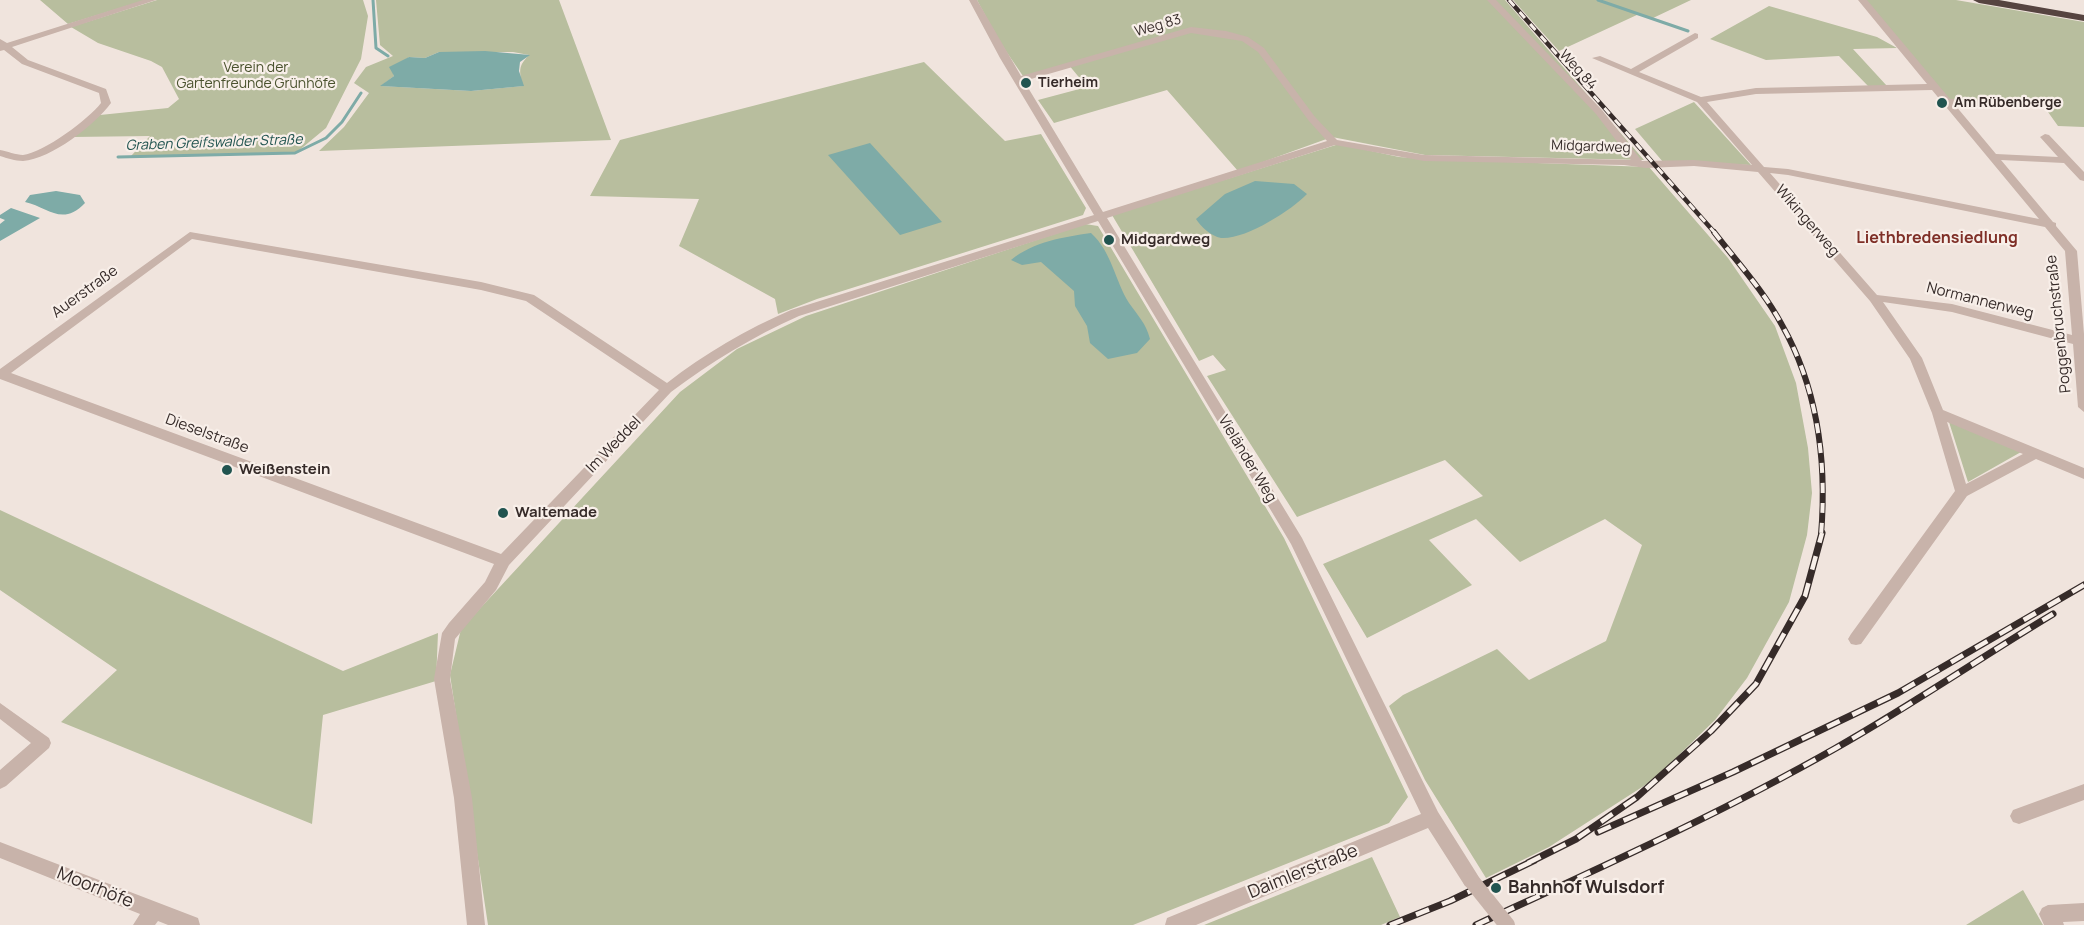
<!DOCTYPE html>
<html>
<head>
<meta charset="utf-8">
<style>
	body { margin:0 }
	canvas { display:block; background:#f0e4dd }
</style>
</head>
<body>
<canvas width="2084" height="925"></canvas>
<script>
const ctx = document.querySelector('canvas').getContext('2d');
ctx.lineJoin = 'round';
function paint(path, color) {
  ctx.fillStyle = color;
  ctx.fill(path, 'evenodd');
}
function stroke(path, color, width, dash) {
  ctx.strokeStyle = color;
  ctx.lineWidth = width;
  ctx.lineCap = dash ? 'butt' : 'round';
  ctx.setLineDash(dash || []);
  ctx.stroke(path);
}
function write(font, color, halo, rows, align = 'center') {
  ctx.font = font + ' Manrope,sans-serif';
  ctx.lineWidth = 4.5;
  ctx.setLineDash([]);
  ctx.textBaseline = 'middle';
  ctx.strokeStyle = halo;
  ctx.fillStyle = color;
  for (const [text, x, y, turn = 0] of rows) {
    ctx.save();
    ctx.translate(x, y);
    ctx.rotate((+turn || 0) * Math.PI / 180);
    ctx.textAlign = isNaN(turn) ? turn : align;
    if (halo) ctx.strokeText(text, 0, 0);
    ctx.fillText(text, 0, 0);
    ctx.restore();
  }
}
paint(new Path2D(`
	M40,0H146L68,24Z
	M157,0H363L368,16L361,59L326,128L297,152L131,156L150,136L71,137L100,115L168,108L179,99L162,67L151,61L98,43L71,27Z
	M376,0H559L611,140L319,151L344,127L369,93L354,83L366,67L393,56L380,45ZM439,52H513L529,55C518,66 519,71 523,86L471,91L381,86L394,76L392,70L409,57L425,58Z
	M977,0H1505L1644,160L1425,155L1332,137L1238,171L1167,90L1054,123L1038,100L1087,87L1068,64L1023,76L999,41Z
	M1513,0H1691L1653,18L1639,14L1559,51Z
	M1865,0H1956L2084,22V127L2058,126L2043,105L1948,100Z
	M1769,6L1877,37L1897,48L1853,49L1887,86H1868L1839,56L1766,60L1710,39Z
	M924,62L1005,141L1041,134L1086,208L1083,215L817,299L778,314L775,299L679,246L699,199L590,196L620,140Z
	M1694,102L1751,165L1663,162L1635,129Z
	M1339,144L1399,157L1426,159L1649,167L1728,258L1775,326L1796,383L1808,448L1812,493L1807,535L1789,602L1747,678L1715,720L1653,780L1549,847L1486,878L1425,780L1389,706L1403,695L1497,649L1529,680L1606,641L1642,545L1605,519L1520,562L1476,519L1429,540L1472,585L1367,638L1323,564L1483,496L1445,460L1297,517L1207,376L1226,370L1213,355L1199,361L1112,215Z
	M1085,224L1098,226L1284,538L1408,797L1389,823L1133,925H488L450,675L461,629L680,392L737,349L806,316Z
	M1949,422L2021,452L1968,482Z
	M0,510L343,671L438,633L436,681L323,715L312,824L61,722L117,670L0,590Z
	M1372,857L1400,917L1381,925H1204Z
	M2023,890L2043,925H1966Z`), '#b8be9e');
paint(new Path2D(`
	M485,51L530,55L520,62L519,71L524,86L471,91L380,86L394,76L389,67L409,57L425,58L439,52Z
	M870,143L942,222L900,235L828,155Z
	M1255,181L1294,184L1307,194C1292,210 1245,240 1221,238C1211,236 1201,227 1196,219L1225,194Z
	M56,191L80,195L85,203C62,227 48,207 25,202L30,195Z
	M11,208L40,218L0,241V224L5,220L0,218V215Z
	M1091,233C1112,252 1115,281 1129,303C1138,316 1146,323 1150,339L1137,353L1108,359L1090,343L1087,326L1075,306L1074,291L1041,262L1022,265L1011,260C1033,242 1063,237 1091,233Z`), '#7eaba7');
stroke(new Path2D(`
	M373,0L376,48L388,56
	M1598,0L1688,31
	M118,157L295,153L326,138L342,122L361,93`), '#7eaba7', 3);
paint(new Path2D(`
	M143,0H156L12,47L28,60L106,89L111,103C95,125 51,159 23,161C15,161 7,158 0,156V150C7,151 16,155 23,155C43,153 89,119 101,103L99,93L22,64L4,50L0,51V39L7,43Z
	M969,0H977L1021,76L1191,27L1226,31L1248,37L1264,48L1315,117L1337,140L1424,155L1631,160L1596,114L1487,0H1496L1602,110L1642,161L1694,160L1752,165L1697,102L1592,58L1600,56L1631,69L1695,33L1698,34V38L1639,72L1701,97L1756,88L1927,84L1858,0H1867L1950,99L2028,103L2030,105L2025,108L1955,105L1996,154L2058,157L2040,137L2045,134L2049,135L2084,172V181L2080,180L2064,163L2001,160L2053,222L2056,223V226L2077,251L2084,334V412L2078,407L2073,344L1952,312L1883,302L1922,358L1943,410L2084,468V479L2036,459L1967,496L1861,644L1856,645L1851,644L1848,639L1851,634L1955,491L1932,413L1910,359L1870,301L1758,172L1694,166L1646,168L1624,165L1424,161L1335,145L1107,218L1302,538L1438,812L1477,874L1480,880L1477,886L1471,889L1465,886L1428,828L1196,925H1165L1167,918L1421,814L1291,544L1098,221L799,316C754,336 711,362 671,392L509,565L496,590L455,639L450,679L472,798L485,925H467L454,798L434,679L442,633L449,623L485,582L494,564L0,379V369L190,232L481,282L534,295L667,383C704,354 747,329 791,310L1094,215L1000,58ZM1191,33L1242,41L1258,52L1309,121L1327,141L1103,212L1024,81ZM1932,90L2039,219L1788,169L1764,167L1707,102L1756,94ZM1770,173L1788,175L2045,227L2065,251L2072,335L1952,304L1877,295ZM192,239L481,290L526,301L659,390L501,554L11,373ZM1947,422L2023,454L1966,484Z
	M0,703L49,738L51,743L49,748L6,786L0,789V770L31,743L0,719Z
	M2084,784V800L2019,824L2013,822L2010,816L2013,810Z
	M0,842L198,918L200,925H168L158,921L155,925H133L140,914L0,858Z
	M2084,903V921L2063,922L2064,925H2044L2039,914L2042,908L2048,905Z`), '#c8b3aa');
paint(new Path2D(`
	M1973,0H1999L2084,15V21L1979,3Z`), '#564440');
const railFar2 = new Path2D(`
	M1509,0L1715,233`);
const railFar1 = new Path2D(`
	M1714,232C1737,262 1764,291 1782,325C1818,389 1827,463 1821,535`);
const rail = new Path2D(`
	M1598,832L1733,772L1898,693L2084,585
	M1528,863L1576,839L1637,797L1711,731L1756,684L1805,596L1822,533
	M1390,925L1450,901L1535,860
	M1476,925C1597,869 1720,814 1836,748C1910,706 1980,658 2053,614`);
stroke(railFar2, '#362b29', 4.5);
stroke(railFar1, '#362b29', 6);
stroke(rail, '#362b29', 7);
stroke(railFar2, '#f8efe9', 3, [8]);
stroke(railFar1, '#f8efe9', 4, [10]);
stroke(rail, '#f8efe9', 4.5, [14]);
stroke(new Path2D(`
	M1471,880L1507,925`), '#c8b3aa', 16);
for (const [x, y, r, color] of [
	[1026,83,6,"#215450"],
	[1942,103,6,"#215450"],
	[1109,240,6,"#215450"],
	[227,470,6,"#215450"],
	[503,513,6,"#215450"],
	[1496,888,6,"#215450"]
]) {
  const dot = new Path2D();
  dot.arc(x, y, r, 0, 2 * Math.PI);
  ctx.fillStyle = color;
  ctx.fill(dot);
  stroke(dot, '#f8efe9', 2);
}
write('14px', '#362b29', '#f8efe9', [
	["Weg 83",1158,26,-16],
	["Weg 84",1578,70,47],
	["Midgardweg",1591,147,2]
]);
write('14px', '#4a522e', '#f8efe9', [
	["Verein der",256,68],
	["Gartenfreunde Grünhöfe",256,84]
]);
write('bold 14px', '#362b29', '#f8efe9', [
	["Tierheim",1038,83],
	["Am Rübenberge",1954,103]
], 'left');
write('italic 14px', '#215450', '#f8efe9', [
	["Graben Greifswalder Straße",214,143,-2]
]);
write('15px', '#362b29', '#f8efe9', [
	["Wikingerweg",1807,221,49],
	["Auerstraße",85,292,-36],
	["Normannenweg",1980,301,14],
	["Poggenbruchstraße",2059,324,-96],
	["Dieselstraße",207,434,20],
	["Im Weddel",614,445,-46],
	["Vieländer Weg",1247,459,59]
]);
write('bold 15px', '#362b29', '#f8efe9', [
	["Midgardweg",1121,240],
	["Weißenstein",239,470],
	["Waltemade",515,513]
], 'left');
write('bold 16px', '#7f2f27', '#f8efe9', [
	["Liethbredensiedlung",1937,239]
]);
write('18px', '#362b29', '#f8efe9', [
	["Daimlerstraße",1303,872,-22],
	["Moorhöfe",95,888,22]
]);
write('bold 18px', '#362b29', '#f8efe9', [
	["Bahnhof Wulsdorf",1508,888]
], 'left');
</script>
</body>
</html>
